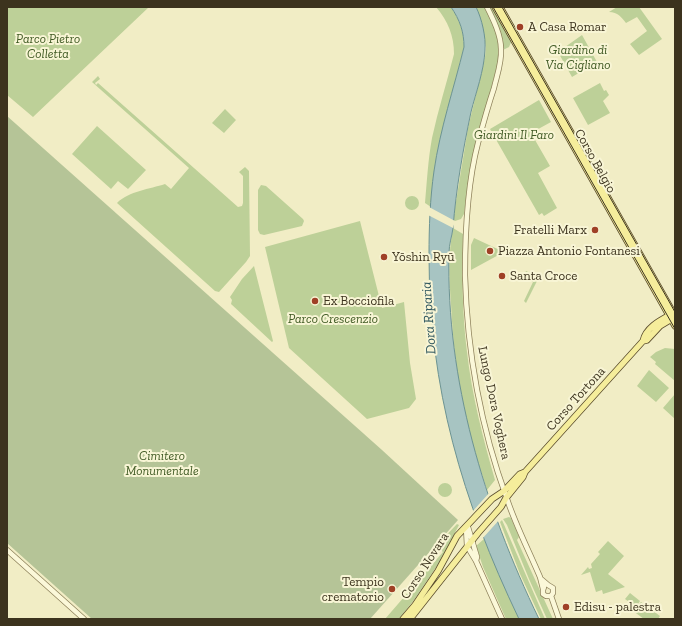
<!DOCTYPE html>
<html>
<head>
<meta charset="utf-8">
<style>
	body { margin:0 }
	#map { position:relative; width:682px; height:626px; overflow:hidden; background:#f1edc5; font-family:"Zilla Slab",serif }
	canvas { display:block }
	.frame { position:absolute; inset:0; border:8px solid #3c331e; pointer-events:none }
</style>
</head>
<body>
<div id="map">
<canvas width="682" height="626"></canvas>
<div class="frame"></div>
</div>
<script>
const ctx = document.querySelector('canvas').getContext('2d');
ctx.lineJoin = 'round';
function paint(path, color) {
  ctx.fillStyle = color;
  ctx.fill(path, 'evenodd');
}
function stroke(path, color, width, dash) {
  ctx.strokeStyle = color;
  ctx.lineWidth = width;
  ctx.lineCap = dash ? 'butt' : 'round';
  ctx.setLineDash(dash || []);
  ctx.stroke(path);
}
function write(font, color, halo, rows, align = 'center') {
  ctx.font = font + ' "Zilla Slab",serif';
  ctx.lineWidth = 4;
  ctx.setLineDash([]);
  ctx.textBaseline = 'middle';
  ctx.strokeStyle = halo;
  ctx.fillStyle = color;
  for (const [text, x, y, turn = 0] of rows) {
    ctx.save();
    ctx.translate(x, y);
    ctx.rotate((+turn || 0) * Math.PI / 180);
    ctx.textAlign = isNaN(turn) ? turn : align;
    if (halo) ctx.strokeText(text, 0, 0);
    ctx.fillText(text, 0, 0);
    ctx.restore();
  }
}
paint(new Path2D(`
	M7,7H149L33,117L7,95Z
	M436,7H451C460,20 464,32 464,47L438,148L434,172L431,207L425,203C427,181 428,160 432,138C438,110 447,82 454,54C454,36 448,21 436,7Z
	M476,7H486L491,14L492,11L489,7H493L512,40L509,47L501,51L477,142L469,177L464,214L461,219L455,221L453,220L468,128L485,57L486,48L484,35Z
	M617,7H639L662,39L639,55L630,44L647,31L637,17L626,23C621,17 618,12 609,12Z
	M582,35L597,62L572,77L558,52Z
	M98,76L100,79L95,83L96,85L98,83L238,207L242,206L243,203V176L239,172L245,167L249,171L250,256L246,262L219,292L215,291L117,203C129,191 150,189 165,184L171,189L189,168L92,82Z
	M600,83L604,91L606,90L609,95L603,101L610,113L588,125L573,98Z
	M539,100L551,122L531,133L550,166L538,173L557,208L544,216L542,213L539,215L490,129Z
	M225,109L236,120L224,133L212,123Z
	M97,126L146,170L128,189L118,181L111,189L72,154Z
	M261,185L266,186L303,219L304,221L302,226L264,235L260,234L258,230V190Z
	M405 203a7 7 0 1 1 14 0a7 7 0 1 1-14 0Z
	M360,221L382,308L404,302L410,363L416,399L409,408L367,419L289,348L265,247Z
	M453,228L463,234C462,273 462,313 467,352C472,396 483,438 495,480L487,490C481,470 473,450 468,430C458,388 453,346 451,304C449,276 448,255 453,228Z
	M474,238L504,252L471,270V245Z
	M254,266L273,341L272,342L231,304L232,300L230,297L242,279Z
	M526,271L539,277L526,303L524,301L533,282L523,277Z
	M665,348L675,349V381L655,364L656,362L650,357L656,352Z
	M649,370L669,388L656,402L637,386Z
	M675,394V419L663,408Z
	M438 490a7 7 0 1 1 14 0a7 7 0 1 1-14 0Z
	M509,517L511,518L519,537L517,540L553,619H547L529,579L507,525L503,519Z
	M502,520L545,619H541L520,574L500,522Z
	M457,524L459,525L441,560L414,600L399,619H385L443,552L436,546Z
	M484,539L519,619H506L483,567L476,546Z
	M608,541L624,556L608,574L625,587L603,594L602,590L596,592L590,572L581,575L588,567L589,569L592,568L591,564L600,554L598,552Z
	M630,593L640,601L636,607L625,599Z
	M641,602L660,616L658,619H644L633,611Z`), '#bdd098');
paint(new Path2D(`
	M7,116L382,450L458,520L370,619H92L7,543Z`), '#b5c497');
const water = new Path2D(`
	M451,7H476C482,19 486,37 485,50C484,71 476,92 471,112C463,150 456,189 453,228C452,236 449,244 449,253C446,380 484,505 539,619H519C462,500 429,388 429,255C429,227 430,199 434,171C440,129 454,88 464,47C464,32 460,20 451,7Z`);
paint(water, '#a7c4c2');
stroke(water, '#6c9392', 1);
paint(new Path2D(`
	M429,207L455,221L453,228L428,215Z
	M490,492L500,519L482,539L472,512Z`), '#f1edc5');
const minor = new Path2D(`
	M487,7C493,19 501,35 501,49C502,62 497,75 494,88C488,106 483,124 478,143C467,185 465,231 465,275C467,351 481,428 507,499C516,526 529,551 540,577L543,589
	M468,527L477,557L476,561
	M466,528L467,546L476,561L502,619
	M7,550L84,619
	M541,579L548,585L553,588V593L551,596
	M544,587L543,590V594L546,596H551
	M551,596L559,619`);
const major = new Path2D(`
	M495,7L675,326
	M500,7L675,316
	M643,341C646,327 661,320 672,314
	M403,619L415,605L438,571L457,536L492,499L504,491L520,474L525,472
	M410,619L478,533L501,507L506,498L523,477L525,472L643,341L647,340L660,326L675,317`);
stroke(minor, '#8d805a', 6);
stroke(major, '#5b4d2e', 7);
stroke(minor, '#fbf8d9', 4.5);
stroke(major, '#f5ed9b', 5.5);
stroke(new Path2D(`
	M493,7L675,329
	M502,7L675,312`), '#3c331e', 1);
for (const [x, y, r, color] of [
	[520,27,4,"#9f4026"],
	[595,230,4,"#9f4026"],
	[490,251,4,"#9f4026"],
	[384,257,4,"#9f4026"],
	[502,276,4,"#9f4026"],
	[315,301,4,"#9f4026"],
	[392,589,4,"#9f4026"],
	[566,607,4,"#9f4026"]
]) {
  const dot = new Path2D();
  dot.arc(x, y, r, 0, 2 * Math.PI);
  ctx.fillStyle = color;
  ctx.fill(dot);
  stroke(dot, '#f8f5d5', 1.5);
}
write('13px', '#3c331e', '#f8f5d5', [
	["A Casa Romar",528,27],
	["Fratelli Marx",587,230,"right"],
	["Piazza Antonio Fontanesi",498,251],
	["Yōshin Ryū",392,257],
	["Santa Croce",510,276],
	["Ex Bocciofila",323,301],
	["Tempio",384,582,"right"],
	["crematorio",384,597,"right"],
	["Edisu - palestra",574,607]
], 'left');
write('italic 13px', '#405a24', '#f8f5d5', [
	["Parco Pietro",48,39],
	["Colletta",48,54],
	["Giardino di",578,50],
	["Via Cigliano",578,65],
	["Giardini Il Faro",514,135],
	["Parco Crescenzio",333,319],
	["Cimitero",162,456],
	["Monumentale",162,471]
]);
write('13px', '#3c331e', '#f8f5d5', [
	["Corso Belgio",595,161,61],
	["Corso Tortona",576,399,-48],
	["Lungo Dora Voghera",494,403,78],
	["Corso Novara",425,566,-57]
]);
write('italic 14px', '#2d555d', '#f8f5d5', [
	["Dora Riparia",429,318,-94]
]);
</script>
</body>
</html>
